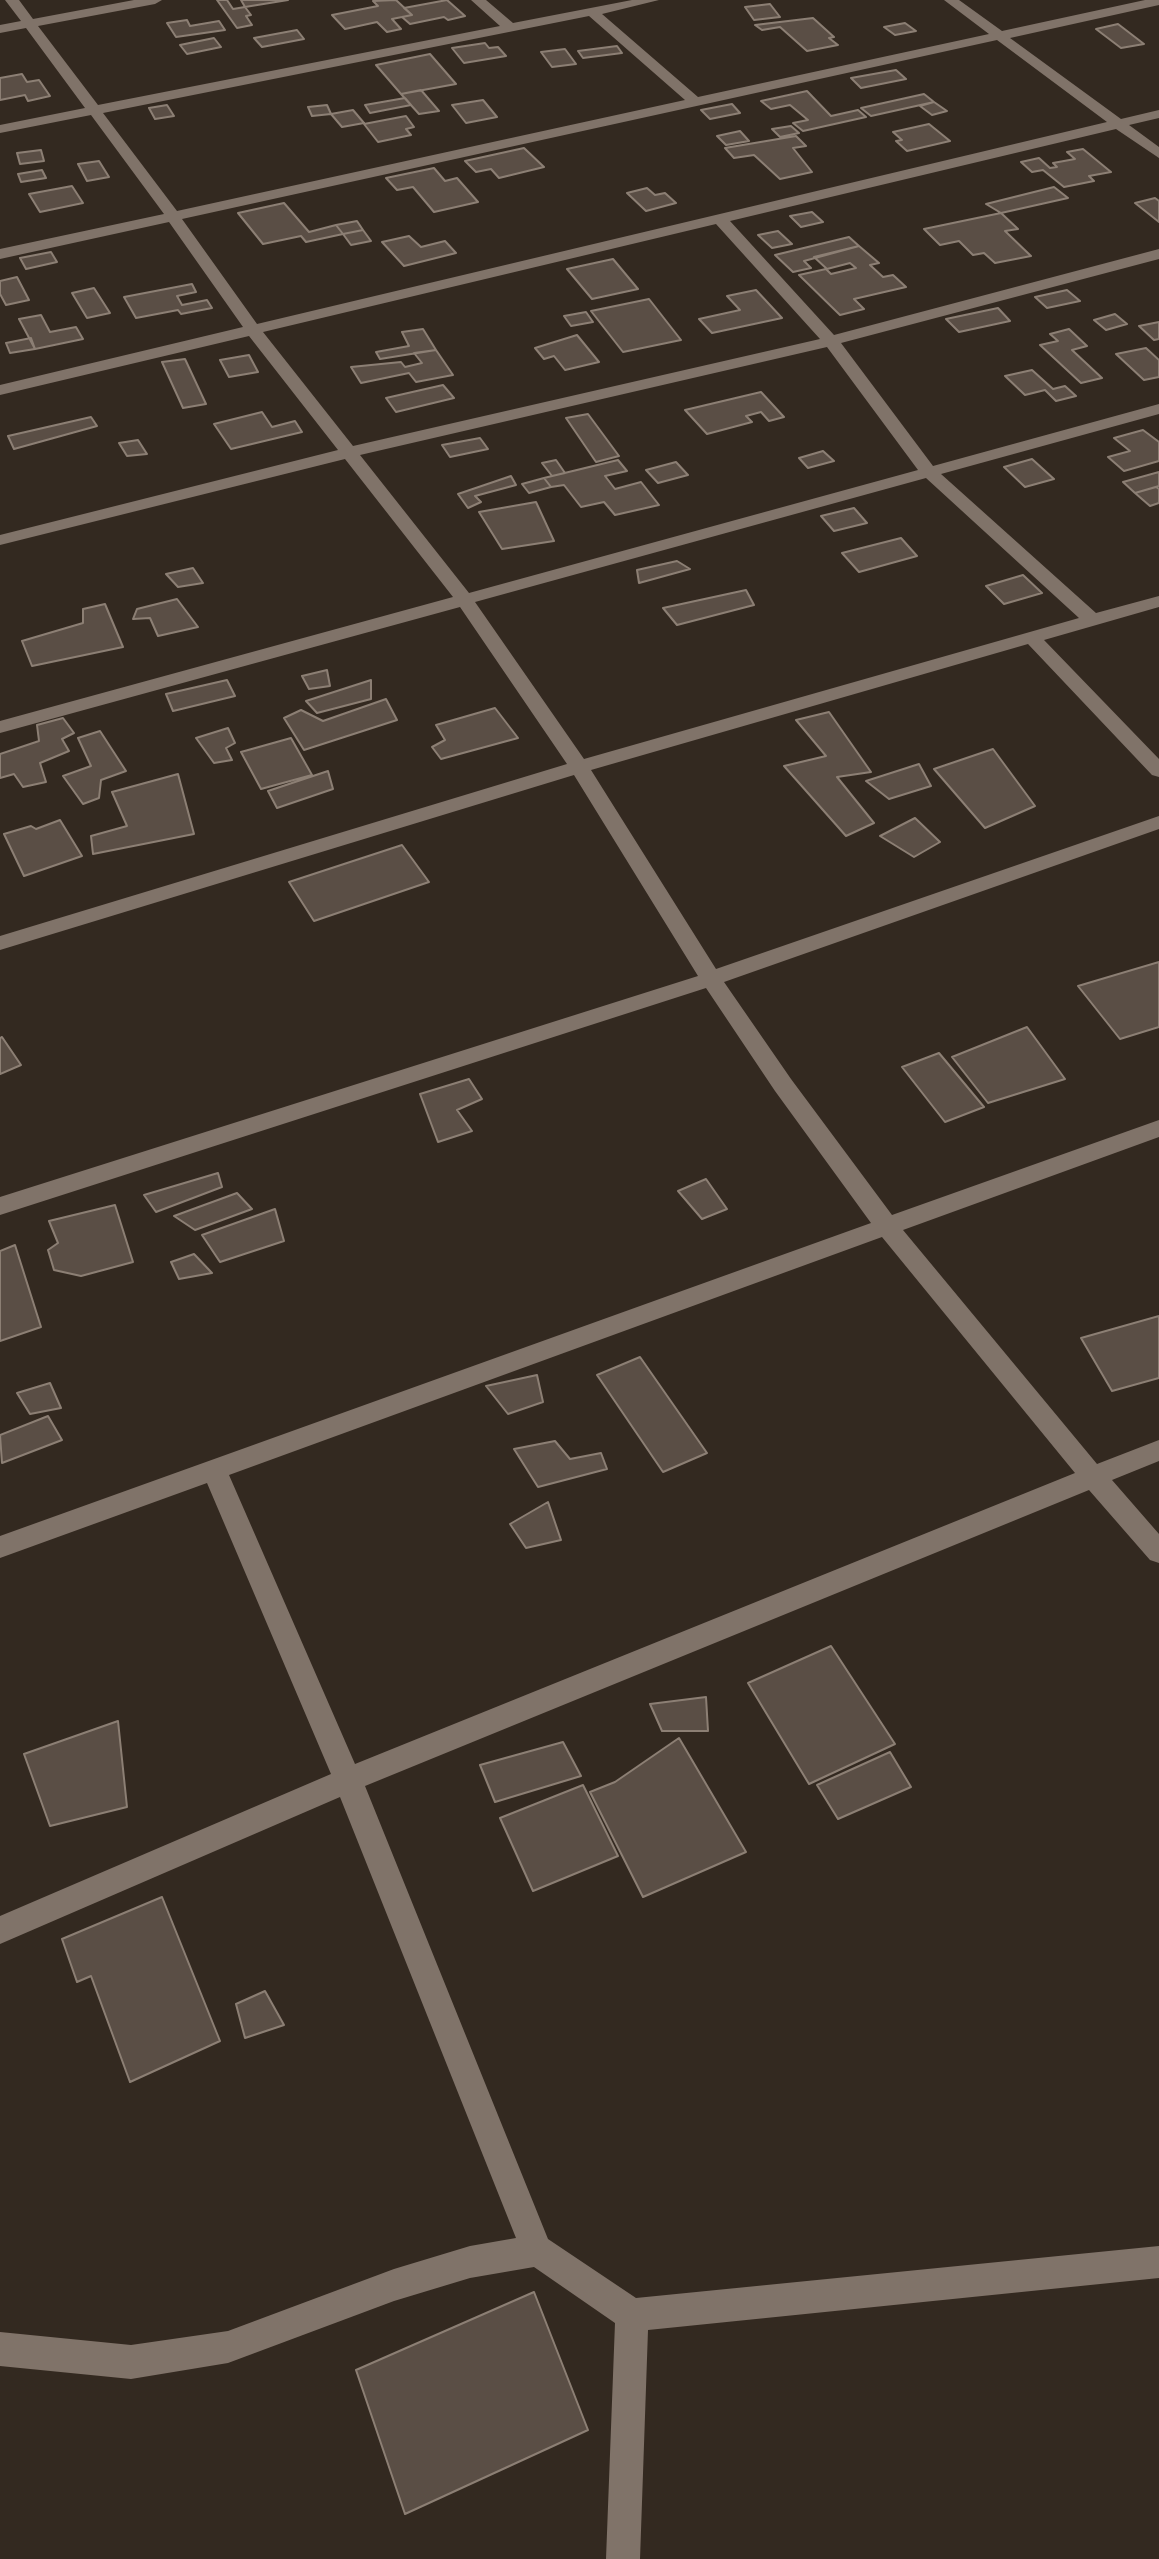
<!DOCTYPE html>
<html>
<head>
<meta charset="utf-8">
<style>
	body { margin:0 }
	canvas { display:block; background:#332920 }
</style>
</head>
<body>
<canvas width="1159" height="2559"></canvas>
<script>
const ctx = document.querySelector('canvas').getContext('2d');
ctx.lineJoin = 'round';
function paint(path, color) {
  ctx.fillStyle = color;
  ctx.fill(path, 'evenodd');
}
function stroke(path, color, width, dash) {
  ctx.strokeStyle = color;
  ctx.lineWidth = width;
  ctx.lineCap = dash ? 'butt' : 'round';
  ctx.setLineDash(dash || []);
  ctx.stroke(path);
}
const building = new Path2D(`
	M217,0H227L233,9L245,7L251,15L246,16L252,25L237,28Z
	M241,0H288L245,7Z
	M396,0L412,15L392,19L401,29L387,32L377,22L345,29L332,15L378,6L373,1Z
	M447,0L465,16L448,20L444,17L410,24L402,17L412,15L404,8Z
	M770,4L780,17L754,20L745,7Z
	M813,18L834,37L829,38L838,45L807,51L780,27L762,30L755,25Z
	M187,20L190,26L219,21L225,30L176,37L167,23Z
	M905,23L916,31L895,35L884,27Z
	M1118,24L1144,44L1121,48L1096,29Z
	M297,30L304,39L262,47L254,38Z
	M214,38L221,47L187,54L180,45Z
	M485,43L489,48L498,47L506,56L464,63L452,48Z
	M617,46L622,53L583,58L578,51Z
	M565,49L576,64L552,67L541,52Z
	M430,54L456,84L401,94L376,65Z
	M896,70L906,79L861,88L851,78Z
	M22,74L27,82L39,80L50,96L28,101L25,95L0,100V78Z
	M421,90L439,111L419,114L401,94Z
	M807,91L831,116L858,110L866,117L803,131L793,123L808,120L790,105L771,109L761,101Z
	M924,94L934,102L871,116L861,108Z
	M405,98L411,105L370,113L365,105Z
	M483,100L497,117L466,123L452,105Z
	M934,102L947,111L932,115L920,106Z
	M732,104L740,113L710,119L701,110Z
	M167,105L174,116L155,119L149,108Z
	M327,105L331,114L312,116L308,107Z
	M353,110L364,123L342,127L331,114Z
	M406,116L414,127L406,129L411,135L378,142L364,124Z
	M929,124L950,141L907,151L896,141L902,140L893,132Z
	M791,126L799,133L780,137L772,129Z
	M740,131L749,141L726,145L717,136Z
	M796,136L806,146L793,148L812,172L780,179L754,155L734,158L725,148Z
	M524,148L544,167L499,178L491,169L476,172L465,161Z
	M1083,149L1111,172L1089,176L1094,181L1064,187L1043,170L1032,172L1021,162L1039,158L1050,168L1057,167L1053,163L1075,159L1067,152Z
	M41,150L44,161L20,164L17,153Z
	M99,161L109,177L87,181L78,164Z
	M434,168L445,181L457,178L478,202L434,212L413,187L397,190L386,178Z
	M42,170L46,178L21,182L18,174Z
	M72,186L83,203L40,212L29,194Z
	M1054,187L1068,198L1001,213L986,204Z
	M647,188L655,195L665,193L676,203L646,211L627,193Z
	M1155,198L1159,201V222L1135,203Z
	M284,203L309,232L336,225L343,234L306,242L301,236L263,244L238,213Z
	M812,212L823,222L801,227L790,216Z
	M1001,213L1018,229L1005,231L1031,256L995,263L984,253L973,255L959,241L940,245L924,229Z
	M357,221L363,230L343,234L336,225Z
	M363,230L371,241L351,245L343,234Z
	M778,231L792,244L772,248L758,235Z
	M409,236L421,247L445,241L456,253L404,266L382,242Z
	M849,237L859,246L804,261L811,268L793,272L775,255Z
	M859,246L879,263L870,265L883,277L893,275L906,287L854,299L864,309L840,315L799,275L826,269L831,274L856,268L850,263L827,269L814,257Z
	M51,252L57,262L26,269L20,258Z
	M613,259L638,289L592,299L567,269Z
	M17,277L29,300L6,305L0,294V281Z
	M192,284L196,292L177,296L182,305L207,300L212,308L181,314L178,310L136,318L124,297Z
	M94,288L110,313L87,318L72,293Z
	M756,290L782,318L712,333L699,319L740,310L727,296Z
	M1067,290L1080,301L1047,308L1035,297Z
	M649,299L681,340L623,352L591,311Z
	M998,308L1010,321L959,332L946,319Z
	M586,312L593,322L571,326L564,316Z
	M1115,314L1127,324L1106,330L1094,320Z
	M41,315L50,332L76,327L83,339L35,349L19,319Z
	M1159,322V339L1154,340L1139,326Z
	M423,329L436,350L380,359L376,352L409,346L402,332Z
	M1069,329L1087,346L1072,350L1102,378L1081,383L1040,345L1058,341L1050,334Z
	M577,335L599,362L565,370L554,356L544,359L535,348Z
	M31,338L35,349L10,353L6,343Z
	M1146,348L1159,360V377L1144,380L1116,354Z
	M436,350L453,375L416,382L409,373L361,383L351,367L401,362L405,367L422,363L414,353Z
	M249,355L258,372L229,377L220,360Z
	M185,359L206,404L183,408L162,362Z
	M1032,370L1053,389L1065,386L1076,396L1056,401L1045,390L1025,395L1005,376Z
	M443,385L454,398L396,412L386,398Z
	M761,392L784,417L769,421L761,412L746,416L752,422L707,434L685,410Z
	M262,412L272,427L295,421L302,432L231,449L214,424Z
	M588,414L619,456L596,462L566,418Z
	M91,417L97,426L14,449L8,436Z
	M1143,430L1159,442V461L1124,471L1108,457L1130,451L1114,438Z
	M480,438L488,449L450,457L442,445Z
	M138,440L147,454L127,456L119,443Z
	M823,451L834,461L808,468L799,458Z
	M1032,459L1054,479L1025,487L1004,467Z
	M556,460L565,473L552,476L542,463Z
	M618,460L627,471L605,476L615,489L641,482L659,505L615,515L604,502L581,507L564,485L551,487L544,478Z
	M676,462L688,475L658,483L646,470Z
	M1159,472V486L1135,493L1123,482Z
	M511,476L516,485L475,496L481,502L468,508L458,494Z
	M544,478L551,487L529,493L522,484Z
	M1156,487L1159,489V503L1150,506L1135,493Z
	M536,502L554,541L502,549L479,512Z
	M854,508L867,523L834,531L821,516Z
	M901,538L917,556L859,572L842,553Z
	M677,561L690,569L639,583L637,570Z
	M193,568L203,583L178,587L166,574Z
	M1023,575L1042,593L1004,604L986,586Z
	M746,590L754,605L677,625L663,608Z
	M177,599L198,627L158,636L150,618L133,619L137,609Z
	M105,604L123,647L32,666L22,641L83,623V609Z
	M327,670L330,686L309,689L302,676Z
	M227,680L235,696L173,711L166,694Z
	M371,680V699L317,713L306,701Z
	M386,699L397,720L304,750L284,718L301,710L323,721Z
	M495,708L518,738L441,759L432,747L445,740L436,725Z
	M829,712L871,772L837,777L874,823L846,836L784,766L826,756L796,720Z
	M63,718L74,733L62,739L69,751L40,763L46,782L23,787L14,774L0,778V754L39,741L37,725Z
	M228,728L235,743L226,748L232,760L214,763L196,738Z
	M100,731L126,771L101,780L99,798L83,804L63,776L91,766L78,738Z
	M291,738L312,775L261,789L241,752Z
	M993,749L1035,806L985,828L934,769Z
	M919,764L931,786L889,799L866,781Z
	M328,771L333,789L277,808L268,791Z
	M178,774L194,834L93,854L91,836L127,826L112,792Z
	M915,818L940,842L914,857L880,836Z
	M60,820L82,856L24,876L4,834L31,826L36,829Z
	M402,845L429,882L314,921L289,882Z
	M1159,962V1027L1120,1039L1078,986Z
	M1027,1027L1065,1079L988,1103L952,1057Z
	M2,1037L21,1065L0,1074V1038Z
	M939,1053L984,1107L945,1122L902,1067Z
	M469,1079L482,1099L457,1110L472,1131L438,1142L420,1094Z
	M218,1173L222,1187L156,1212L144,1195Z
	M706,1179L727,1209L702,1219L678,1191Z
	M237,1193L252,1209L195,1230L174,1216Z
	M115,1205L133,1262L81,1276L54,1270L48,1250L58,1243L49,1221Z
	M275,1209L284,1241L220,1262L202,1235Z
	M15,1245L41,1327L0,1341V1251Z
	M194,1254L212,1273L179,1279L171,1262Z
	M1159,1316V1378L1112,1391L1081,1338Z
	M640,1357L707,1453L663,1472L597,1375Z
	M537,1375L543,1402L508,1414L486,1386Z
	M50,1383L61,1408L30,1414L17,1393Z
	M48,1416L62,1440L2,1463L0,1435Z
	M555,1441L570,1459L601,1453L607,1469L538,1487L514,1449Z
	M548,1502L561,1540L526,1548L510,1524Z
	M831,1646L895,1744L809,1784L748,1683Z
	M706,1697L708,1731H662L650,1704Z
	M118,1721L127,1807L50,1826L24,1754Z
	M679,1738L746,1852L643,1897L590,1792L615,1782Z
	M563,1742L581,1776L495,1802L480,1765Z
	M890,1752L911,1787L838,1819L817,1785Z
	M583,1785L618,1856L533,1891L500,1818Z
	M162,1897L220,2041L130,2082L91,1976L77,1982L62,1939Z
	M265,1991L284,2025L245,2038L236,2004Z
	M534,2292L588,2430L405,2514L356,2370Z`);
paint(building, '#5a4e45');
stroke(building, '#8c7f74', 2);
paint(new Path2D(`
	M5,0H19L33,19L134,0H162L155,4L38,26L98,105L500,26L471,0H486L513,23L632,0H659L602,14L698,97L989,34L944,0H959L1002,31L1145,0H1159V5L1010,38L1121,119L1159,110V118L1129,125L1159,147V158L1116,129L730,221L834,335L1159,249V259L841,343L933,466L1159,404V414L941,474L1096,613L1159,596V607L1044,640L1159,759V777L1152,775L1028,644L591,770L716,969L1159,816V829L724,982L791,1079L892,1215L1159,1120V1137L903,1230L1097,1464L1159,1440V1461L1112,1480L1159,1534V1563L1150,1560L1089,1490L365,1786L548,2239L636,2298L1159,2246V2278L648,2330L640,2559H606L615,2323L534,2267L470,2278L394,2301L228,2363L131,2379L0,2366V2332L131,2345L228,2331L394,2269L470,2246L516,2238L340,1797L0,1944V1916L331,1774L207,1483L0,1558V1536L871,1223L775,1091L706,988L0,1215V1197L698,976L574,775L0,950V936L567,764L460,607L0,733V721L453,597L345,459L0,545V535L338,450L249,336L0,395V385L243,327L169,222L0,259V249L164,214L91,115L0,133V125L85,108L26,28L0,33V25L21,21ZM589,16L685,100L177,211L103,113ZM997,40L1107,122L257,324L182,219ZM716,224L820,339L353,446L263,332ZM827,347L918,470L469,593L360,455ZM926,478L1079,618L584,759L475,602ZM882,1237L1075,1473L355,1764L229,1475Z`), '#807369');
</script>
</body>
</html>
